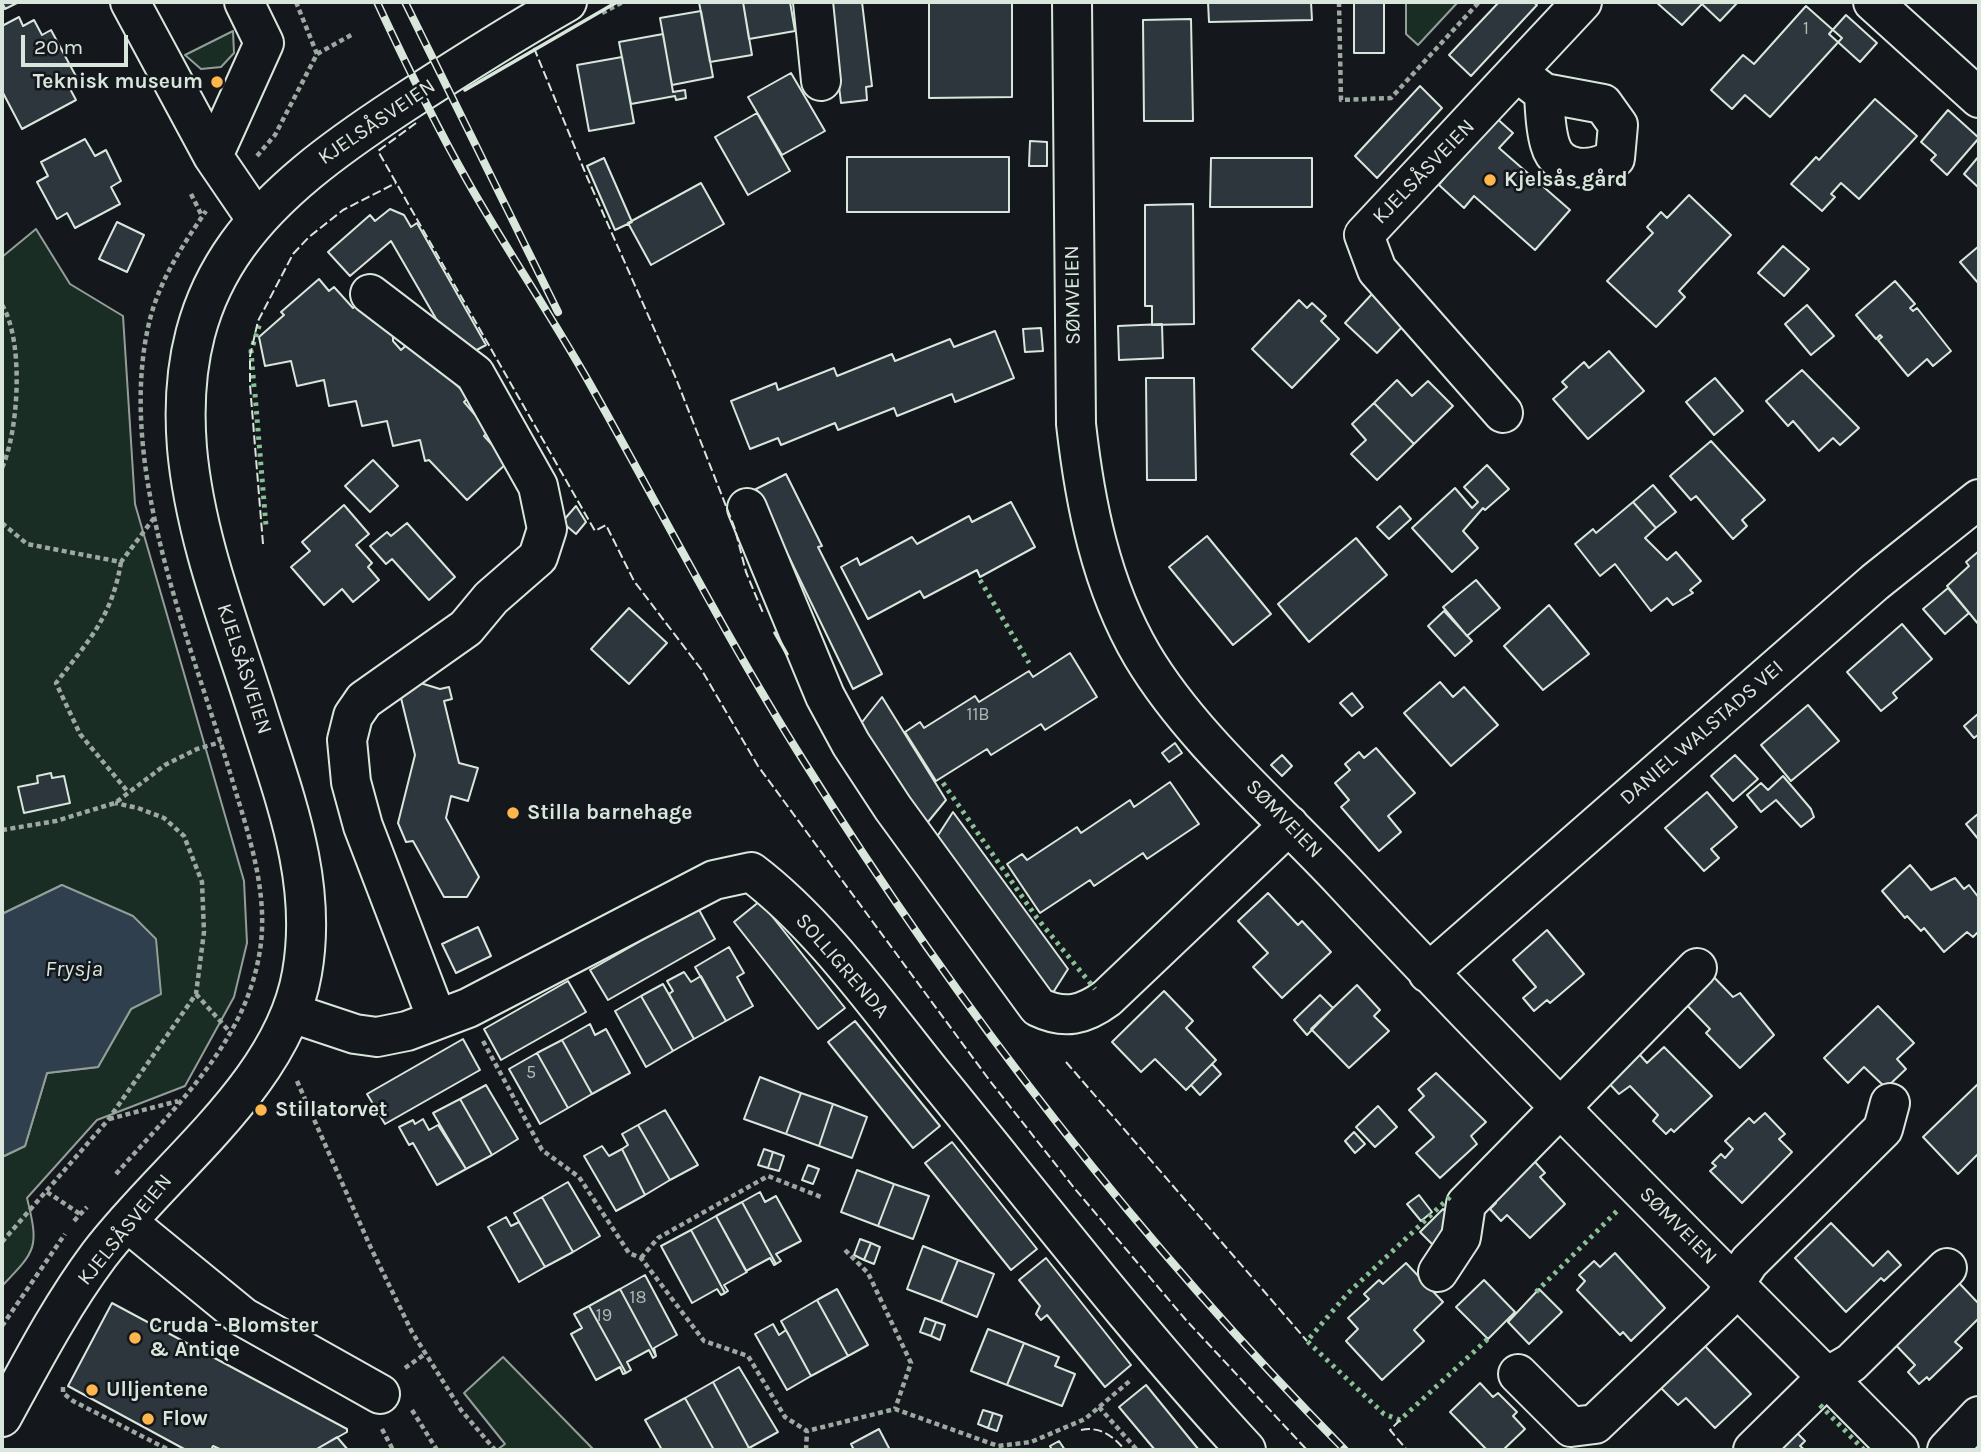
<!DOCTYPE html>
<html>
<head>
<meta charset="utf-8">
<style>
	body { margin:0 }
	#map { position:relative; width:1981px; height:1452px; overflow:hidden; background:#14181c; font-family:Karla,sans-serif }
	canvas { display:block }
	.frame { position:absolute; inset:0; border:4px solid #d8e6dc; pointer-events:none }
	.scale { position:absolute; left:21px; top:35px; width:107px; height:32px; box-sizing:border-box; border:4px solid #d8e6dc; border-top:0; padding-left:9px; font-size:21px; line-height:24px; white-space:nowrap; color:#d8e6dc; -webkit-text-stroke:5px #14181c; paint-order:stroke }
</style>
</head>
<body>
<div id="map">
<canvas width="1981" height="1452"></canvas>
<div class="frame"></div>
<div class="scale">20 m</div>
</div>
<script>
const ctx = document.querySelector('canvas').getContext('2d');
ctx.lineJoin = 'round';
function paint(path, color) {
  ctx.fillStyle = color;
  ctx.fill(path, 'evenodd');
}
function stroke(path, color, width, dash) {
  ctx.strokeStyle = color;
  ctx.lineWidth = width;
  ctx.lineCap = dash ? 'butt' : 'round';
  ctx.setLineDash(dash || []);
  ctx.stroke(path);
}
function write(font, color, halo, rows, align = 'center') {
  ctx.font = font + ' Karla,sans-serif';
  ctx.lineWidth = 5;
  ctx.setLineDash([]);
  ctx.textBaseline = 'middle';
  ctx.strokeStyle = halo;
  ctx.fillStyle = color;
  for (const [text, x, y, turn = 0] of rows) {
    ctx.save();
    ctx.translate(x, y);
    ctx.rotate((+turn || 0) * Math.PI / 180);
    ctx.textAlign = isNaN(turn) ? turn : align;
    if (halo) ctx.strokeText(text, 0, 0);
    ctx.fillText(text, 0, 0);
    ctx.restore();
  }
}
const green = new Path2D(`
	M1406,2H1458L1418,45L1406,34Z
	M233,31L234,53L221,67L201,69L185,55Z
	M36,229L70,284L123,316L135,504L244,881L247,943L234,997L185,1086L97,1120L27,1198C39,1247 37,1250 2,1286V1157L25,1146L47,1073L98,1067L131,1009L62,885L2,914V257Z
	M503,1357L594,1450H497L505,1444L464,1393Z`);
paint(green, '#1a2d24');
stroke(green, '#939e99', 2);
const water = new Path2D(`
	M62,885L133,916L156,939L161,994L131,1009L98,1067L47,1073L25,1146L2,1157V914Z`);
paint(water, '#2f3f4d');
stroke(water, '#939e99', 2);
const building = new Path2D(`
	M2,2H19L5,9Z
	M699,2H743L752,55L710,62Z
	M743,2H790L795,31L749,39Z
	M829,2H862L872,86L866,87L867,100L841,103Z
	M929,2H1012V97L929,98Z
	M1208,2H1311L1312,20L1209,22Z
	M1354,2H1384V53H1354Z
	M1499,2H1533L1537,5L1471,76L1449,55Z
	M1656,2H1738L1720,21L1702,4L1682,25Z
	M1806,6L1842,38L1770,117L1745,95L1732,109L1711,90L1743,55L1754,64Z
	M701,11L713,77L672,85L660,18Z
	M1846,15L1877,43L1860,62L1829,34Z
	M19,17L23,26L34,20L42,35L51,30L78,80L68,85L76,100L22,129L2,91V26Z
	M1191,19L1193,121H1144L1143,20Z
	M663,34L673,92L685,90L686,98L676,100L675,96L631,104L619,42Z
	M622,57L634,123L589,131L577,65Z
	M791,73L825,131L782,155L748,97Z
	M1420,86L1442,108L1377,178L1355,156Z
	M1875,99L1917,136L1859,199L1841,183L1831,194L1835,197L1822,211L1791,184L1816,157L1819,160Z
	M1948,110L1979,138L1947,175L1931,160L1936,155L1921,142Z
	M757,113L790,171L748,195L715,137Z
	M1494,116L1513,133L1499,148L1570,210L1535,250L1474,196L1464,208L1439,185Z
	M85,139L95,156L106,150L121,181L111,187L120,204L75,228L67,213L57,219L37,182L48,176L41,162Z
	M1030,141L1047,142V166H1029Z
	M1979,156V188L1964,174Z
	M847,157H1009V212H847Z
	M604,158L632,222L615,230L587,166Z
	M1211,158H1312V207H1210Z
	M701,183L724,224L651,265L628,223Z
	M1689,195L1731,235L1679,291L1685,297L1656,327L1607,281L1653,233L1647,227L1661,212L1667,218Z
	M1193,204L1194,324L1152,325V306H1145V205Z
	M390,209L404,215L411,227L417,223L486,345L473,352L453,348L391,241L350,276L328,252L370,215L375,221Z
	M117,222L144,235L127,272L99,259Z
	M1783,246L1809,269L1784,296L1758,273Z
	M1979,246V284L1960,262Z
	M319,279L329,291L334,287L353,308L358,304L393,333V341L401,350L411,341L469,397L464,402L489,431L484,436L508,462L467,500L429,460L425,461L420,440L393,446L387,421L362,426L356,401L329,406L324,380L297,386L291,361L265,366L259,337L284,315L281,312Z
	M1895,281L1915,304L1910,308L1913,311L1917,308L1951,351L1933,366L1927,359L1908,376L1878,340L1882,337L1880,335L1876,339L1856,315Z
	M1372,294L1404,325L1377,353L1345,323Z
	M1299,300L1307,308L1312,303L1326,316L1321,321L1339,339L1292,388L1252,349Z
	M1807,305L1834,336L1811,355L1785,324Z
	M1162,324L1163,358L1119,360L1118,326Z
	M1041,328L1043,351L1025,352L1023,329Z
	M995,331L1014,378L955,402L952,394L897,416L894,408L838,430L835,423L781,445L778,438L750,449L731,401L776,383L778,390L834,368L837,376L892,354L895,361L950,339L954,347Z
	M1609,351L1644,391L1588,439L1553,399L1567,387L1562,382L1584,362L1589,368Z
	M1802,370L1859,428L1840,445L1833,438L1819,451L1793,421L1788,426L1766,401Z
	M1146,378H1194L1196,480H1147Z
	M1715,378L1743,411L1714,435L1686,402Z
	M1397,380L1412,396L1428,381L1453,406L1414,444L1374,403Z
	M1374,403L1414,444L1377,480L1351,454L1366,440L1352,424Z
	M1711,441L1765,500L1742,520L1747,526L1733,539L1696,496L1691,500L1670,476Z
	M373,460L398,486L370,512L345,486Z
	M1487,465L1509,489L1485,510L1483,508L1463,531L1478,548L1452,572L1412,528L1455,488L1472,508L1478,502L1464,487Z
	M786,474L822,546L818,547L882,674L853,689L756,489Z
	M1653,485L1676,512L1656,528L1633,502Z
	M1011,502L1035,547L980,577L977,570L924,598L920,591L868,619L841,567L857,558L860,565L912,537L917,544L969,516L972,522Z
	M1633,502L1656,528L1645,538L1667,560L1676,552L1701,581L1690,590L1693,593L1673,605L1667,598L1651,611L1615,564L1600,576L1575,544L1593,529L1596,533Z
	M344,505L369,534L356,545L372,563L368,567L379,580L353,602L342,589L324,605L291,567L310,551L302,542Z
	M576,506L586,522L576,534L562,522Z
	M1400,506L1411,519L1389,539L1377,527Z
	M407,523L455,577L429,600L392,559L386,564L370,546L387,532L391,536Z
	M1207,536L1271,614L1233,645L1169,567Z
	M1356,538L1387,575L1309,642L1278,604Z
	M1979,551V625L1947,586L1969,566L1966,562Z
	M1476,580L1500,608L1467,636L1443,607Z
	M1948,588L1969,613L1945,634L1923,609Z
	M1549,605L1589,654L1543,690L1504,646Z
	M629,608L667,643L629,684L591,649Z
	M1444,611L1472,641L1455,656L1428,626Z
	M1902,624L1932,659L1893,693L1897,698L1881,711L1847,672Z
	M1070,653L1097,697L1045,730L1041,724L991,755L987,749L936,781L905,732L920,722L924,728L975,696L979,702L1029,671L1033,677Z
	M417,682L440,689L449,687L452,699L444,701L459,763L478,768L468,801L451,796L446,818L479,877L467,897H444L413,841L406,842L398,823L415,755L401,698Z
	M1440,682L1453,697L1464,687L1498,725L1451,766L1404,713Z
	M1352,693L1363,707L1352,716L1340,703Z
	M882,697L946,800L923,828L859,726Z
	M1808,705L1839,741L1791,781L1761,745Z
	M1979,713V734L1974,738L1964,726Z
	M1175,743L1182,753L1169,762L1162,753Z
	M1376,748L1415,793L1388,816L1401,832L1379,851L1341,807L1349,800L1335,783L1350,770L1345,764L1359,752L1364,758Z
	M1282,755L1292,766L1282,776L1271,765Z
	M1735,755L1758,779L1733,801L1711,776Z
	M51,773L52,778L64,776L70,803L24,813L18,787L38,783L37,776Z
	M1783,776L1811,809L1814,817L1801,827L1776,800L1761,812L1747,795L1761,783L1768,790Z
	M1170,782L1199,824L1147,859L1143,853L1094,886L1090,880L1040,913L1007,864L1022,854L1027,860L1077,827L1081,833L1130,800L1134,807Z
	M1707,792L1737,827L1711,849L1719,858L1704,871L1665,828Z
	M953,812L1068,969L1049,999L933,843Z
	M1979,813V840L1966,824Z
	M1910,865L1931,890L1955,878L1964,889L1969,885L1979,898V931L1973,937L1967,932L1944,952L1924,928L1921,931L1907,916L1905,918L1882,891Z
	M1268,893L1298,925L1302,921L1331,952L1282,998L1253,967L1268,953L1238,921Z
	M760,901L845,1008L818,1029L734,922Z
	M698,908L715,939L608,1000L590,970Z
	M478,927L491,956L456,973L442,944Z
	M1547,930L1584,974L1550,1003L1547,1000L1534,1011L1523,998L1536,987L1513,960Z
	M729,947L744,973L737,977L753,1006L726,1021L695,967Z
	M1708,971L1733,997L1740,993L1774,1035L1740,1068L1706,1033L1710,1029L1680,998Z
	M684,972L691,982L701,976L726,1021L694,1039L669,994L673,991L667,981Z
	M568,981L586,1012L501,1060L484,1029Z
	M663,984L694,1039L673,1051L641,996Z
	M1357,985L1380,1010L1374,1016L1389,1031L1349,1068L1311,1029Z
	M1164,991L1193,1021L1186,1028L1216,1060L1186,1090L1155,1059L1141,1072L1112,1042Z
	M1320,995L1333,1008L1307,1035L1294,1020Z
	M641,996L673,1051L646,1067L615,1011Z
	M1878,1006L1914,1043L1897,1059L1906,1069L1886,1088L1864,1067L1848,1083L1824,1058Z
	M855,1021L940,1126L913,1148L828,1042Z
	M590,1024L595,1035L606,1029L630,1073L592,1094L562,1040Z
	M463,1039L480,1070L385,1124L367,1094Z
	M562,1040L592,1094L568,1108L537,1053Z
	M1633,1047L1647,1063L1664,1047L1712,1096L1674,1132L1671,1129L1666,1134L1653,1121L1658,1115L1630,1086L1619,1094L1603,1077Z
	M537,1053L568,1108L540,1124L509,1069Z
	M1212,1064L1221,1074L1200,1095L1191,1085Z
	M1436,1073L1486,1122L1471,1136L1477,1144L1440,1178L1416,1153L1434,1137L1409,1110L1424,1096L1418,1089Z
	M760,1077L801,1093L786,1134L744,1119Z
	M1979,1083V1153L1958,1174L1923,1137Z
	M486,1085L518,1139L492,1155L460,1099Z
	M801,1093L833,1104L819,1146L786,1134Z
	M460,1099L492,1155L466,1169L433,1113Z
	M833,1104L867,1117L852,1158L819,1146Z
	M1378,1106L1397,1127L1375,1147L1356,1127Z
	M665,1110L698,1165L670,1180L638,1125Z
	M1765,1113L1785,1134L1779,1139L1792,1152L1742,1203L1710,1171L1716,1166L1712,1163L1721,1154L1725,1158L1733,1149L1725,1141L1749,1118L1754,1123Z
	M423,1119L429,1130L438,1125L466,1169L437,1185L413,1143L409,1145L399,1127L413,1120L415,1124Z
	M638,1125L670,1180L645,1195L622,1149L628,1145L622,1134Z
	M1354,1132L1365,1144L1355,1153L1345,1141Z
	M952,1142L1037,1249L1011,1270L925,1163Z
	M602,1146L609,1156L622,1149L645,1195L616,1211L584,1156Z
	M764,1149L773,1152L768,1168L758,1165Z
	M773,1152L784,1156L779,1171L768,1168Z
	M1527,1153L1545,1173L1540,1177L1565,1204L1530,1238L1507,1215L1501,1221L1490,1209L1496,1203L1486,1192Z
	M808,1165L819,1169L813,1184L802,1180Z
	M857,1170L894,1184L878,1226L841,1212Z
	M568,1182L600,1236L573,1252L542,1197Z
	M894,1184L929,1196L913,1239L878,1226Z
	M760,1192L765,1202L776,1196L801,1241L776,1254L781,1261L776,1264L742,1202Z
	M1419,1195L1432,1212L1421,1221L1407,1204Z
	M542,1197L573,1252L545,1267L514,1213Z
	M742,1202L776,1264L774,1265L770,1258L746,1271L716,1216Z
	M1443,1209L1458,1224L1435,1247L1420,1232Z
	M716,1216L747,1272L724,1285L728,1291L725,1293L691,1230Z
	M506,1217L511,1226L519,1222L545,1267L519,1282L488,1227Z
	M1831,1223L1873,1266L1888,1251L1901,1265L1884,1281L1881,1278L1846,1312L1795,1258Z
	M691,1230L725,1293L721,1295L717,1289L692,1303L661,1246Z
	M860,1239L871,1243L864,1260L854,1255Z
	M871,1243L880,1247L874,1264L864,1260Z
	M923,1246L958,1260L941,1302L907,1289Z
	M1615,1253L1665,1308L1631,1341L1623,1332L1620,1335L1577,1290L1585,1281L1579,1275L1594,1261L1600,1267Z
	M1046,1258L1131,1365L1105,1387L1047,1315L1041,1320L1036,1314L1040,1306L1019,1280Z
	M958,1260L994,1274L977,1317L941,1302Z
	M1406,1263L1443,1302L1414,1330L1424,1341L1382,1380L1346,1341L1358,1329L1348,1318L1369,1299L1364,1294L1379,1280L1383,1284Z
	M645,1275L677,1335L654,1348L656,1356L620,1289Z
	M1484,1280L1515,1312L1488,1339L1456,1307Z
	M1959,1283L1979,1304V1318L1955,1342L1962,1348L1929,1380L1927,1377L1919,1384L1908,1372L1915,1365L1889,1338Z
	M620,1289L656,1356L653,1358L649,1350L627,1362L631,1370L626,1373L589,1306Z
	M837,1289L868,1345L848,1356L817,1300Z
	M1539,1289L1562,1312L1529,1344L1508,1322Z
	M817,1300L848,1356L811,1376L781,1321Z
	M112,1303L347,1429V1432L315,1450H222L213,1446L211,1450H186L68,1386Z
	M589,1306L626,1373L623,1374L620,1367L596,1380L571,1334L582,1328L574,1314Z
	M925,1318L936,1322L931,1336L920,1332Z
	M936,1322L945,1325L940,1340L931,1336Z
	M773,1324L779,1335L786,1330L811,1376L787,1390L755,1334Z
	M988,1329L1024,1343L1007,1385L971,1371Z
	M1024,1343L1059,1357L1055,1366L1075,1374L1062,1406L1007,1385Z
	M1703,1344L1751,1394L1715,1428L1686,1398L1678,1405L1659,1386Z
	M739,1367L778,1432L749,1448L713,1382Z
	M713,1382L749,1448L745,1450H714L685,1398Z
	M1480,1383L1493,1397L1498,1393L1517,1412L1513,1416L1525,1429L1503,1450H1487L1450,1412Z
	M1146,1385L1199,1450H1155L1119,1407Z
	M685,1398L714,1450H662L645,1420Z
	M983,1410L993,1413L988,1428L978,1424Z
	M993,1413L1002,1416L997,1431L988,1428Z
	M1788,1424L1805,1441L1800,1446L1805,1450H1763Z
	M879,1429L890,1450H854L851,1444Z
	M337,1437L348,1450H315Z
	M1059,1441L1065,1450H1052L1050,1446Z`);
paint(building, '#2c363c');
stroke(building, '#d8e6dc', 2);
const minor = new Path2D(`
	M130,2L213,156L256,219
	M813,2L821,81
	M1072,2L1076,424C1085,504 1101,585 1142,655C1192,739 1277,810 1343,881C1524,1075 1713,1262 1899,1450
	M1873,2L1979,98
	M1518,73L1544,93L1603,104L1618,125L1615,158C1595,172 1558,174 1550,144C1545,128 1545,110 1544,93
	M213,156L264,43L244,2
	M370,294L475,374L538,486L547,529L538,557L491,598L466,628L364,700L353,716L347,740L351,782L363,826L437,1019
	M1503,413L1377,270L1364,235L1582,2
	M747,508L825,696L851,744L893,808L1038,1007C1065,1020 1084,1015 1107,998L1289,825
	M1428,973L1875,582L1979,499
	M292,1013L355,1034L377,1037L407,1031L468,1008L714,880L751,872C821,925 879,1008 934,1076C1037,1202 1136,1331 1246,1450
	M127,1222L243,1317L380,1394
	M1438,1272L1461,1237L1466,1204L1697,968
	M1518,1374L1571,1427L1595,1424L1723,1302L1749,1262L1883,1129L1890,1103
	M1753,1450L1827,1377L1851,1363L1947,1268
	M1947,1450L1979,1416`);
const major = new Path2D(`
	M2,1417C32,1362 61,1306 99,1255C165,1168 283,1084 302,973C318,882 285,799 258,714C231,628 195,539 187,448C173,274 265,194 399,106C454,70 509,35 567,2`);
stroke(minor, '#d8e6dc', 42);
stroke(major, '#d8e6dc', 42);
stroke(new Path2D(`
	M296,2L317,54
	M1339,2L1341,100L1391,98L1479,2
	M602,13L623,2
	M257,156L275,135L317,54L353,34
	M191,194L202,216
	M2,305C24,340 19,430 2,468
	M2,523L27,544L121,562L154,518
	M121,562C112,617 89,640 56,683L80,734L128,792
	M2,830L56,821L115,803L165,765L197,749L221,742
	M196,994L230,1032
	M483,1041L542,1150L579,1177L629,1253L641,1258L704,1341L748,1356L785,1417L807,1431L895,1409L998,1446L1031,1442L1085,1419L1132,1379
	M297,1081L370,1246L412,1332L461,1410L495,1450
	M109,1119L178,1101
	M116,1174C171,1111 241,1047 258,961C271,902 251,842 234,786C193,646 115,469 149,323C159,281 182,246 206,211
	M47,1192L80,1214
	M74,1221L87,1207
	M2,1242L108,1120L196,994L204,932L202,882L184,836L164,818L138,808L115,803
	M845,1250L868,1273L911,1363L895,1409
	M641,1258L658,1238L768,1176L821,1197
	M2,1326L65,1234
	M405,1368L425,1354
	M63,1387V1393L73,1401L169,1450
	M1099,1407L1137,1450
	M412,1410L437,1450
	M382,1429L393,1450
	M806,1450L807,1431`), '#9da8a2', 4.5, [5, 3.5]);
stroke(minor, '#14181c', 38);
stroke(major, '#14181c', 38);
const rail = new Path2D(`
	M377,2C405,62 435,124 468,182C509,254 555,321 595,393C664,516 728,641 803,760C958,1008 1140,1242 1345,1450
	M405,2L558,312`);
stroke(rail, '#d8e6dc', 8);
stroke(rail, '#14181c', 5, [16]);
stroke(new Path2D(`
	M254,387L251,351L260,323
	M255,394L266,526
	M980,580L1029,663
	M943,783L1037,918L1095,989
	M1450,1197L1348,1293L1307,1341L1384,1414L1400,1420L1491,1336
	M1536,1292L1617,1211
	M1820,1405L1864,1450`), '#8ac095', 5, [3.5, 5]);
stroke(new Path2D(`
	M534,48L587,177L675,376L735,529L746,572L763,613
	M416,123L378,151L595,531L606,525L634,581L701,669L758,766L990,1081L1075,1189L1186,1320L1307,1450
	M263,544L250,385V356L258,321L293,254L309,237L343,210L396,183
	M1066,1062L1307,1341
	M1400,1420L1390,1430L1407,1450
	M1081,1430C1100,1426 1113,1436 1125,1450`), '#d8e6dc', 2, [9, 3.5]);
stroke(new Path2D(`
	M465,90L617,2
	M775,633L787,654`), '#d8e6dc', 3.5);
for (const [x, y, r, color] of [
	[217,82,7,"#ffb74d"],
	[1490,180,7,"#ffb74d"],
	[513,813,7,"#ffb74d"],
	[261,1110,7,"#ffb74d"],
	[135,1338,7,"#ffb74d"],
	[92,1390,7,"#ffb74d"],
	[148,1419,7,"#ffb74d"]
]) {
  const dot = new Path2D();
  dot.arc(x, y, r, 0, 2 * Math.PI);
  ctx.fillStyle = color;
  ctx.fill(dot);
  stroke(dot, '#14181c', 2.5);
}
write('18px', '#adbab4', null, [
	["1",1806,29],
	["11B",978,715],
	["5",531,1073],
	["18",638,1298],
	["19",604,1316]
]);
write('bold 21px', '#d8e6dc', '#14181c', [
	["Teknisk museum",203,82,"right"],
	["Kjelsås gård",1504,180],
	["Stilla barnehage",527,813],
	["Stillatorvet",275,1110],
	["Cruda - Blomster",149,1326],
	["& Antiqe",149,1350],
	["Ulljentene",106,1390],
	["Flow",162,1419]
], 'left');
write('21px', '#d8e6dc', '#14181c', [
	["KJELSÅSVEIEN",377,122,-34],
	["KJELSÅSVEIEN",1424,172,-46],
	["SØMVEIEN",1073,295,-91],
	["KJELSÅSVEIEN",244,669,72],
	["DANIEL WALSTADS VEI",1702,733,-41],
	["SØMVEIEN",1284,819,46],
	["SOLLIGRENDA",842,966,49],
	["SØMVEIEN",1678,1226,45],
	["KJELSÅSVEIEN",125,1230,-51]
]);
write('italic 23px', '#d8e6dc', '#14181c', [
	["Frysja",74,969]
]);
</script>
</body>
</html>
